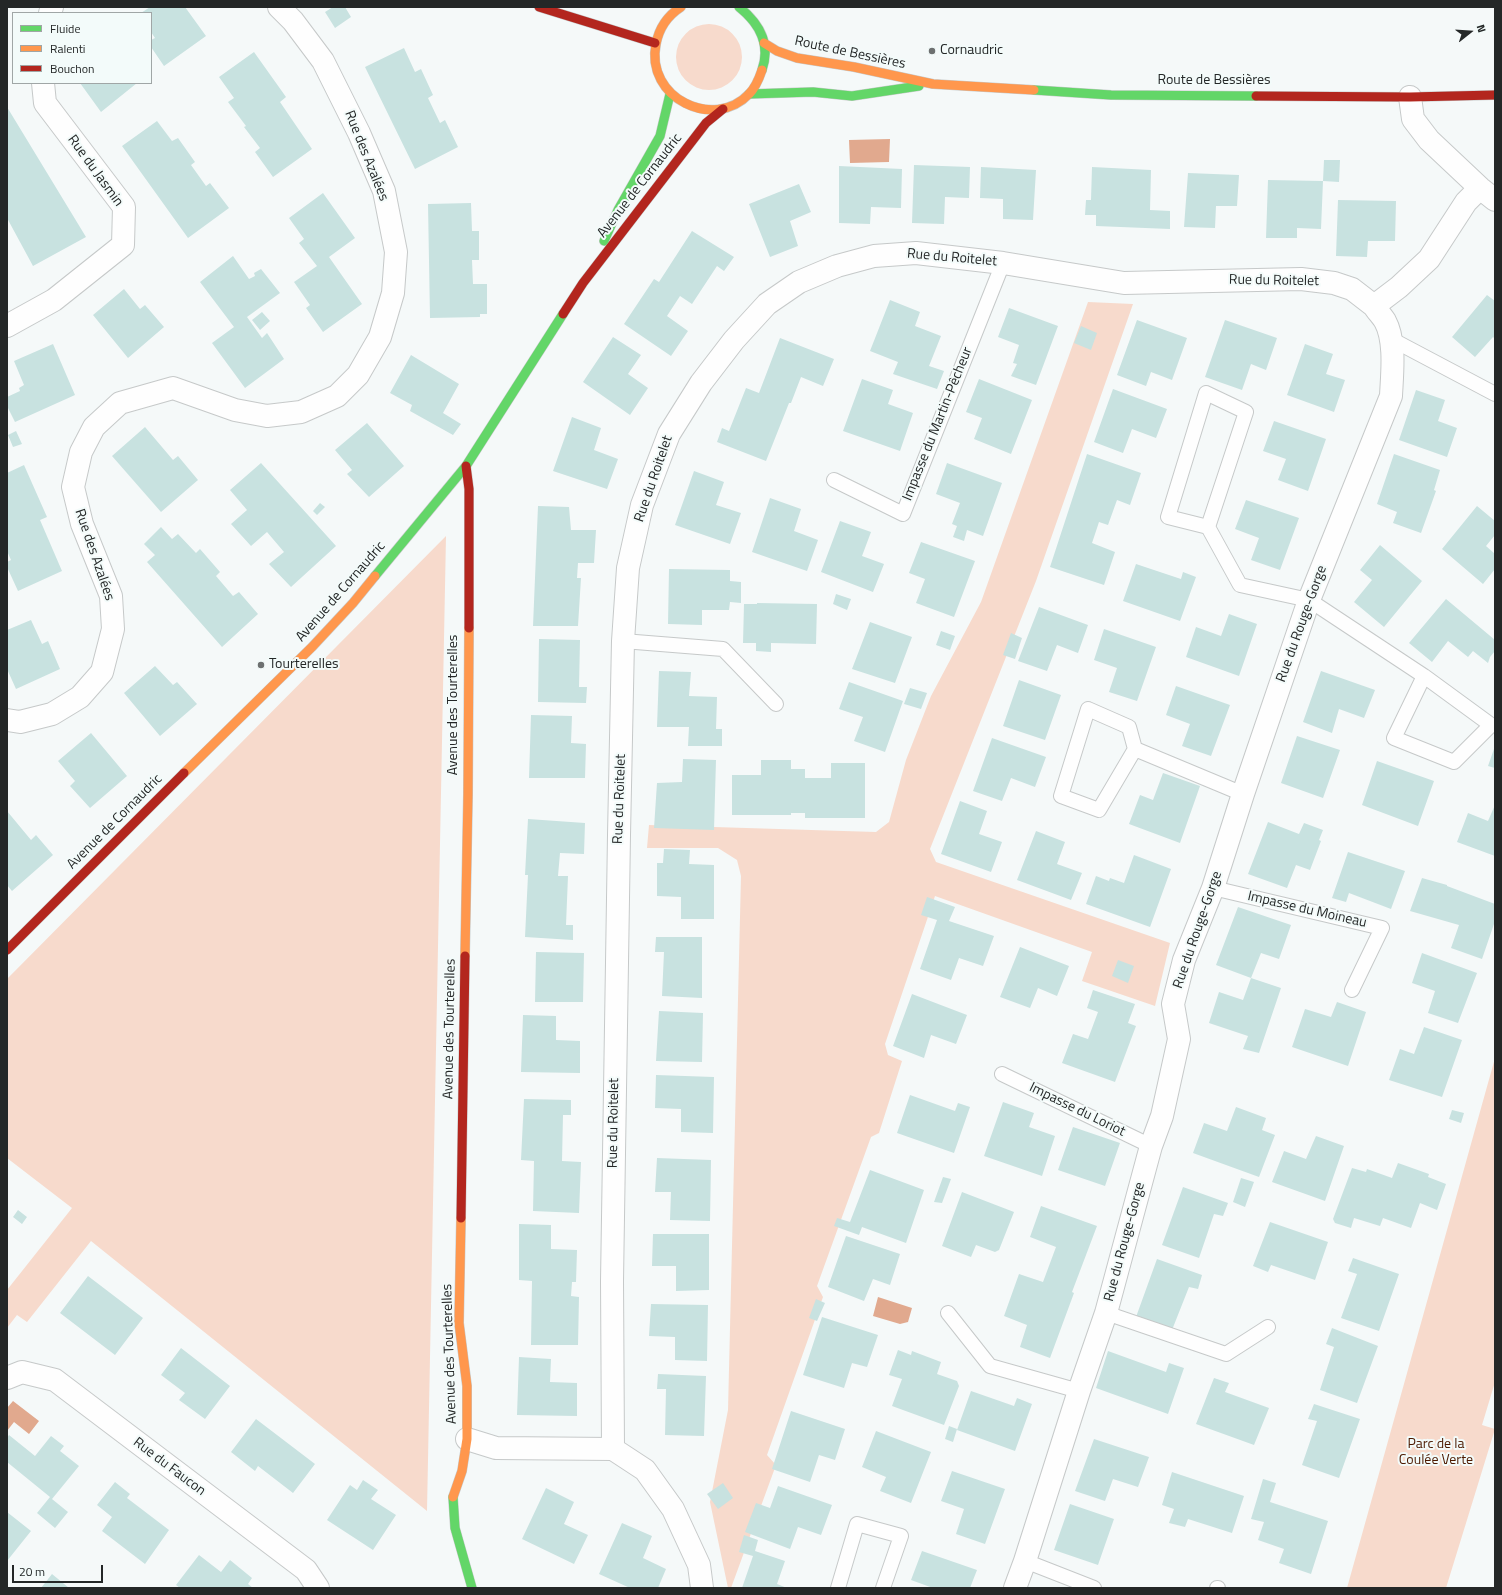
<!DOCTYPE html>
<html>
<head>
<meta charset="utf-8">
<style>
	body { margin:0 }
	#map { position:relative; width:1502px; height:1595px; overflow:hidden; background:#f5f9f9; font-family:"Titillium Web",sans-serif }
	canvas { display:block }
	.frame { position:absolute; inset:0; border:8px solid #242727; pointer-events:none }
	.legend { position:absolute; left:12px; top:12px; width:140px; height:72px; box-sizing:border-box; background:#f3fbfa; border:1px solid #a0a6a6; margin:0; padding:5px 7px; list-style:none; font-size:12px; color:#242727 }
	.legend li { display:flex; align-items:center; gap:8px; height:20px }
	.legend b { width:20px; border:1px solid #a0a6a6 }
	.north { position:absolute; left:1450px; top:12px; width:40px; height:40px; -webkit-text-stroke:3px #f3fbfa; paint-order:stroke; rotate:73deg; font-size:11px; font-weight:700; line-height:16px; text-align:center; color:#242727 }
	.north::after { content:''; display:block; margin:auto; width:14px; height:18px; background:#242727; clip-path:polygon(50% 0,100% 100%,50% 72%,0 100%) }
	.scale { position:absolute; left:12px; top:1565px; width:91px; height:18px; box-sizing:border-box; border:2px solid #242727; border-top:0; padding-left:5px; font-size:12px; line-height:14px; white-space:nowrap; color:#242727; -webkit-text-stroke:3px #f3fbfa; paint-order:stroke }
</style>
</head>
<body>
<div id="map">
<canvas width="1502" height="1595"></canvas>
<div class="frame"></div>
<ul class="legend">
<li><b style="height:5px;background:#63d668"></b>Fluide</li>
<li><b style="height:5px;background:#ff974d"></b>Ralenti</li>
<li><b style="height:5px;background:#b3261e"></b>Bouchon</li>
</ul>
<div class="north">N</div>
<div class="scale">20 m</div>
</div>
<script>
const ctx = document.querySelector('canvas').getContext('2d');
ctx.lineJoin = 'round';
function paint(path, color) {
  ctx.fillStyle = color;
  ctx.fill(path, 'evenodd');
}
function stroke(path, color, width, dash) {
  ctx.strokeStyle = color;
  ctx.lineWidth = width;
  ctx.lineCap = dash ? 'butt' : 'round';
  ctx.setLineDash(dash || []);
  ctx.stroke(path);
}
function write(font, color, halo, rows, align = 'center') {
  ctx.font = font + ' "Titillium Web",sans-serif';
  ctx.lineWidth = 4;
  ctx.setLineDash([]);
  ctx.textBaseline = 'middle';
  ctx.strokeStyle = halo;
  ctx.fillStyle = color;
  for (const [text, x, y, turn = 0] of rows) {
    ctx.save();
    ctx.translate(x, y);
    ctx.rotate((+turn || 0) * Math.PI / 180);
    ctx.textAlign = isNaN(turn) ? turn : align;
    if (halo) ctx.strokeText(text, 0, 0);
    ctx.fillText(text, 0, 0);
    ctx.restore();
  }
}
paint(new Path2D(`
	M676 57a33 33 0 1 1 66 0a33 33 0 1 1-66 0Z
	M1088,302L1133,304L1036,581L930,849L936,862L1170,943L1155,1006L1082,981L1092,952L935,896L885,1044L888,1055L902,1061L879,1133L871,1137L817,1286L823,1297L767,1455L776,1465L731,1588H728L710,1502L728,1410L741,876L737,860L718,848H647L649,825L876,832L889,822L906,760L931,696L981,602Z
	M446,536L427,1511L91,1241L27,1322L17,1315L7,1328V1290L72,1208L7,1158V979Z
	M1495,1058V1382L1482,1425L1495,1429L1446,1588H1347Z`), '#f7dacc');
paint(new Path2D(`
	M890,139L889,162L850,163L849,140Z
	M878,1297L912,1308L908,1322L900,1324L873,1316Z
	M13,1401L39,1421L29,1434L14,1422L7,1431V1408Z`), '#e1a98e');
paint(new Path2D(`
	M150,7H185L206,36L164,66L151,47V40L155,38L151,32V13H141Z
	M333,7H345L351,17L335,28L325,12Z
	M404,48L415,72L421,69L433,95L428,98L440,123L445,120L458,147L415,169L365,67Z
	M254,52L286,97L280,102L312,149L273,177L255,152L260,148L244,127L246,126L228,102L234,98L219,77Z
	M80,83H137L101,112Z
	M7,107L86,237L33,266L7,218Z
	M157,121L172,141L178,138L195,162L191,165L206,186L210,183L229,208L188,238L122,146Z
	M1324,160H1340L1339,182L1323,181Z
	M914,165L970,167L969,198L945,197L944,224L912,223Z
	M839,166L902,169L901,208L871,207L870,224L839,223Z
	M981,167L1036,170L1033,220L1003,219V199L980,198Z
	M1092,167L1151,170L1150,210L1170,211V229L1096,226V215H1085L1086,200H1091Z
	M1188,173L1239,175L1237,206H1216L1215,228L1184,227Z
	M1268,180L1323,181L1321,229L1297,228V238H1266Z
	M799,184L811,212L790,221L798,246L770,257L749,204Z
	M323,193L355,238L329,257L362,304L323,332L306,308L310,305L294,282L317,266L299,243L304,239L289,218Z
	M1338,200L1396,201L1395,241H1368L1367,257L1336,256Z
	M471,203L472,231H479V260H472L473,284H487V314H480V317L430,318L428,204Z
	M692,231L734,257L724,271L717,266L692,304L680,296L667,316L688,331L671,356L624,324L654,279L659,282Z
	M233,256L249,279L255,276L254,273L261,269L280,293L247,317L262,338L267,333L284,359L245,388L212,343L234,327L200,282Z
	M124,289L140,309L145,305L164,327L128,358L93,315Z
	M1487,295L1495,301V339L1493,337L1475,357L1452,337Z
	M890,300L920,312L915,326L941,336L929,366L944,371L937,389L893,374L898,362L870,351Z
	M1009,308L1058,326L1036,385L1011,376L1017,364L1013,363L1019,345L998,337Z
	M262,312L270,321L260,330L252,320Z
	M1137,320L1187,338L1172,380L1151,372L1146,386L1117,375Z
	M1225,320L1277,338L1266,370L1251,364L1242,390L1205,377Z
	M1081,326L1097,333L1091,350L1074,343Z
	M613,337L641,355L628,374L648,388L630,415L583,382Z
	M780,338L834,359L823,386L801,377L791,403H789L766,461L717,442L722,428L729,431L746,388L759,393Z
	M53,344L75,395L15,422L7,406V397L20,391L19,388L24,385L14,361Z
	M1305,344L1333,354L1326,374L1345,380L1334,412L1287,395Z
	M411,355L459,384L443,413L461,424L453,435L410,411L412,405L390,393Z
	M862,379L893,390L888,404L913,413L900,451L843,431Z
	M979,379L1032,400L1011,454L974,439L982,418L966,412Z
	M1113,389L1167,409L1156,438L1132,429L1123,453L1094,442Z
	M1416,390L1445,400L1438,421L1457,428L1447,457L1399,440Z
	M572,417L601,428L594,450L618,459L607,489L553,471Z
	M1274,421L1326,439L1308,491L1278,480L1286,459L1263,451Z
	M367,423L404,466L369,497L347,474L352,470L335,450Z
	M145,427L173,460L178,456L198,480L161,512L112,456Z
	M16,431L22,444L13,447L8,435Z
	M1087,454L1141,473L1130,505L1117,500L1108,525L1099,522L1092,543L1115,552L1104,585L1050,567Z
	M1394,454L1440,470L1434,490L1436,491L1421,533L1393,523L1397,512L1377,504Z
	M261,463L336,546L291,587L269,564L284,552L267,532L251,546L231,524L247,510L230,490Z
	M947,463L1002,483L983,536L967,530L964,541L953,537L957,526L952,524L960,503L936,494Z
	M24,465L47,517L40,520L62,571L18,591L7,567V562L11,560L7,551V473Z
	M694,471L724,482L716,505L741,513L730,544L675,525Z
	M770,498L801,509L794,531L818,540L807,571L752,552Z
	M1246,500L1299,518L1280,570L1251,560L1259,538L1235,529Z
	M320,503L325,507L317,515L313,511Z
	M538,506L569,507L571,530H596L594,563H578L577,578H581L578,626H533Z
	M1477,506L1495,521V535L1486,546L1495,554V569L1483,584L1442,549Z
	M840,521L871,532L862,556L884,564L873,592L821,572Z
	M161,527L172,539L178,534L196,553L200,549L220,572L216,576L233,596L239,592L258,614L222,647L147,562L155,555L144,544Z
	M921,542L975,561L954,617L916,603L925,579L909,573Z
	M1380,545L1422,581L1384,627L1354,602L1372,580L1360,570Z
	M1136,564L1181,579L1183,572L1196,577L1180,621L1123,601Z
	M669,569L730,570V581L741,582V603L730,602L729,610H702V625L668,624Z
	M836,594L851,599L847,610L833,604Z
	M1446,599L1495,640V651L1490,657L1488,663L1473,651L1468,657L1448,641L1432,662L1409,643Z
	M757,603L817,604L816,644L771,643V652L756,651V643H743L744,604H757Z
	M1039,607L1088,625L1078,653L1057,645L1047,671L1018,661Z
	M1229,614L1257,624L1239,676L1186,657L1196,627L1221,636Z
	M31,620L42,644L48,641L60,669L16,689L7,669V630Z
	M870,622L912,637L895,683L852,669Z
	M1104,629L1156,647L1137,701L1109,692L1117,668L1094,660Z
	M941,631L955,636L950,650L936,645Z
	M1011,633L1022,638L1015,659L1003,655Z
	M539,639L580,640L579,687H587L586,703L538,702Z
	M155,666L173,685L177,682L197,704L160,736L124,693Z
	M659,671L691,672L689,696L717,697L716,729H722V746H688L689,727H657Z
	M1321,671L1375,690L1364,718L1339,709L1332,733L1303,722Z
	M1019,680L1061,695L1045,740L1003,726Z
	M849,682L903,701L885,752L854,741L863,717L839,709Z
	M1176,686L1230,705L1211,756L1182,746L1190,724L1166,715Z
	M910,688L927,693L921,709L904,704Z
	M531,715L572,716L571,743L586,744L585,778H529Z
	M91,733L127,776L90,808L70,786L75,781L58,761Z
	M1297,736L1340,750L1323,798L1281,783Z
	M992,738L1046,757L1035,787L1011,778L1002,801L973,791Z
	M1495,746V768L1488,766Z
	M683,759L716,760L714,830L654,828L657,783L682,782Z
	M761,760H791V769H805V778H831V763H865V818H805V813H791V815H732V775H761Z
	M1377,761L1434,781L1418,826L1362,805Z
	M1163,773L1200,786L1180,843L1129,824L1140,795L1153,800Z
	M960,801L987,811L979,834L1002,842L991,872L941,854Z
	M1495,805V856L1457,842L1468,813L1488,821Z
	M7,811L31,840L36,835L53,855L12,891L7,885Z
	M528,819L585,823L584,854L560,853L558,876H568L566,925H573V940L525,937L528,875H525Z
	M1268,822L1299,834L1304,823L1323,830L1319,840L1321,841L1310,870L1296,865L1287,888L1248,874Z
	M1036,831L1065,842L1057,864L1082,873L1071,900L1017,880Z
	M664,849L690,850L689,864L714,865V919H681V897L657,896V863H663Z
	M1348,852L1405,871L1391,909L1349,893L1346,902L1332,898Z
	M1134,855L1171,869L1150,927L1086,904L1096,876L1109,881L1110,878L1124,883Z
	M1422,878L1447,885V886L1495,904V921L1482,959L1451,948L1459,925L1410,911Z
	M927,897L955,907L949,921L994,936L983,966L959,958L951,980L920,969L937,920L921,915Z
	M1238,907L1291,925L1279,959L1261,953L1251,978L1216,965Z
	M656,937H702V998L662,996L664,952H655Z
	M1020,947L1069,966L1057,996L1038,988L1030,1008L1000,997Z
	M536,952L584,953L583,1002H535Z
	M1422,953L1477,973L1458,1023L1428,1013L1435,991L1412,983Z
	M1118,960L1134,966L1128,983L1112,976Z
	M1251,978L1281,988L1259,1053L1243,1049L1248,1036L1209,1023L1219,992L1243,1000Z
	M1093,990L1135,1004L1128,1023L1136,1026L1115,1082L1062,1063L1073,1034L1088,1039L1098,1012L1087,1008Z
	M912,994L967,1015L956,1044L931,1035L924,1058L893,1046Z
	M1337,1002L1366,1012L1348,1066L1292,1047L1305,1009L1331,1017Z
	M659,1011L703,1013L702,1062L656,1061Z
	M523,1015L556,1016V1040L580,1041V1073L521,1072Z
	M1424,1027L1462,1040L1442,1097L1389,1080L1400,1049L1414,1054Z
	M656,1075L714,1077L713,1133L681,1132V1109L655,1108Z
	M910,1095L955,1111L958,1103L970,1107L954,1153L897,1133Z
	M524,1099L571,1100V1115H563L562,1161L581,1162L579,1213L533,1211L534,1161L521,1160Z
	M1003,1102L1034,1113L1029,1127L1055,1136L1042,1176L984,1156Z
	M1236,1107L1266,1118L1262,1130L1275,1135L1259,1177L1193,1153L1204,1123L1227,1131Z
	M1452,1110L1464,1113L1461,1123L1449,1119Z
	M1073,1127L1120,1143L1105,1186L1058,1170Z
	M1316,1136L1344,1146L1325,1201L1272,1182L1284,1151L1306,1159Z
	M657,1158L711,1160L710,1221L670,1220L671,1192H655Z
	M1398,1163L1429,1174L1428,1177L1446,1184L1437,1210L1420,1203L1411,1228L1383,1218L1380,1226L1354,1218L1351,1228L1335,1223L1333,1219L1352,1168L1366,1172L1367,1169L1392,1178Z
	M870,1170L924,1190L906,1243L862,1227L859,1235L834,1226L837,1218L850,1222Z
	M943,1177L951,1179L942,1203L934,1202Z
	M1241,1178L1254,1182L1245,1207L1233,1202Z
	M1183,1187L1228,1203L1223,1216L1214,1214L1199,1258L1162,1245Z
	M962,1192L1014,1212L999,1250L995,1252L976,1245L971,1257L942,1246Z
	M1041,1206L1097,1226L1072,1292L1074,1293L1050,1358L1020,1347L1027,1325L1004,1316L1019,1274L1043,1282L1056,1247L1030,1237Z
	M18,1210L27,1217L22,1224L13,1217Z
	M1270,1222L1328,1242L1315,1280L1271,1265L1268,1272L1253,1266Z
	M519,1224L551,1225V1249L577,1250L576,1282H572L571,1296L579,1297L578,1345H531L532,1281L519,1280Z
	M653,1234H709V1290L676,1291V1266H652Z
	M846,1236L900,1254L890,1285L873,1279L864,1301L828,1287Z
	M1353,1258L1399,1274L1379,1331L1341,1318L1357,1274L1348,1271Z
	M1157,1259L1202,1275L1198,1289L1189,1287L1172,1330L1136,1317Z
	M88,1276L143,1318L115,1355L60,1313Z
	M816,1299L825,1303L817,1321L809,1318Z
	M651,1304L708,1305L707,1361L675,1360V1337L649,1336Z
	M822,1317L878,1335L867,1367L852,1363L844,1388L803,1375Z
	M1332,1328L1378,1346L1357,1403L1320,1390L1334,1347L1326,1344Z
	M181,1348L230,1386L205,1419L179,1400L185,1393L161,1375Z
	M898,1350L911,1355L912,1351L941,1362L937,1374L957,1381L959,1386L944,1425L892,1406L902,1379L889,1375Z
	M1108,1351L1166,1372L1169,1363L1184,1368L1168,1414L1096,1388Z
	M519,1357L551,1359L550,1382L577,1383V1416L517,1415Z
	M658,1374L706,1376L704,1436L665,1435L666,1389H657Z
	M1214,1378L1229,1383L1225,1392L1269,1408L1254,1445L1196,1424Z
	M971,1391L1014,1406L1017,1398L1032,1404L1015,1451L957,1430Z
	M1314,1404L1360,1419L1339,1478L1302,1465L1317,1421L1308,1419Z
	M791,1411L845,1429L835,1460L819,1455L810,1482L772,1469Z
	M256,1419L315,1464L293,1493L258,1466L255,1471L231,1452Z
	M949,1426L957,1429L953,1442L945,1439Z
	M876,1431L931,1452L911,1503L880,1491L886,1477L862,1467Z
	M9,1435L35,1456L51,1436L64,1446L60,1451L79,1466L52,1499L68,1512L55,1528L37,1513L50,1497L7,1462V1438Z
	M1094,1439L1149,1457L1138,1487L1113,1479L1105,1501L1075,1491Z
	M952,1471L1005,1489L985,1544L956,1534L964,1509L941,1501Z
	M1172,1472L1244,1496L1232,1533L1188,1519L1185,1527L1169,1523L1174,1509L1162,1505Z
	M1263,1479L1276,1483L1270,1502L1328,1521L1311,1574L1279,1563L1284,1549L1258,1540L1264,1522L1251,1519Z
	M363,1480L378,1490L371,1499L396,1515L373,1550L327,1520L350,1485L357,1490Z
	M115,1482L130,1494L127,1498L169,1530L145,1564L102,1531L112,1517L97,1505Z
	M723,1483L733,1498L718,1509L707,1494Z
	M778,1486L832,1505L821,1535L798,1527L790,1549L745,1532L756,1503L770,1508Z
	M546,1488L574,1502L564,1524L588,1535L574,1564L522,1539Z
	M1070,1504L1114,1519L1098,1565L1054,1550Z
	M7,1512L31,1531L7,1561Z
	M622,1523L652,1536L643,1558L666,1569L658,1588H630L599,1574Z
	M744,1535L758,1540L755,1551L785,1561L777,1584L787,1588H742L753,1556L739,1552Z
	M922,1551L977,1570L970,1588H933L911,1580Z
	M199,1555L221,1572L230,1560L252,1578L248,1584L253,1588H180L176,1585Z
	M52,1574L69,1588H41Z`), '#c8e2e0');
const lane = new Path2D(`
	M1391,339L1495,394
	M834,480L903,514L1003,263
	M1208,527L1168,517L1206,393L1246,412L1208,527L1240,585L1309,600L1424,676L1491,725L1454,762L1394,738L1424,676
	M623,641L723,649L776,704
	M1135,749L1099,810L1061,796L1088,709L1129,727L1135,749L1243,794
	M1213,888L1382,928L1352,990
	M1002,1074L1151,1146
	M948,1313L990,1366L1079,1391
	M1106,1313L1226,1354L1268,1327
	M1025,1561L1094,1588
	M838,1588L857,1524L901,1536L883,1588
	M1217,1588H1218`);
const street = new Path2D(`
	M50,13L52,7
	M1410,97L1413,119L1429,140L1480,188L1495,200
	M7,326L54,300L123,245L124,207L45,103L43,83
	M7,720L20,722L52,714L80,697L102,672L113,629L111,596L82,524L73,487L81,452L94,427L120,403L173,388L235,410L267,416L301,412L337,396L358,375L380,337L393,293L396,252L384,191L359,133L323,61L293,21L279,7
	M7,1378L22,1372L55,1380L306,1570L318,1588
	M467,1439L496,1448L613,1449L645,1470L673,1509L699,1565L702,1588
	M613,1449L612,1281L619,835L623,641L628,568L642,505L669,434L701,383L734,340L767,304L799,282L837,266L874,256L916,253L1003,263L1124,283L1301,279L1334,283L1352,289L1374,306L1399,287L1429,259L1466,202L1480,188
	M1015,1588L1025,1561L1079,1391L1106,1313L1151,1146L1162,1116L1179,1039L1173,1004L1184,960L1213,888L1243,794L1309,600L1391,396C1392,374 1396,341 1385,321C1382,316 1377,311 1374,306`);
const fast = new Path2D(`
	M739,7C759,23 771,44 762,70
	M1034,90L1111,95L1256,96
	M749,94L813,92L852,96L919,86
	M604,241L618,210L660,136L670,94
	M375,576L466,466L563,314
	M453,1497L455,1528L472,1588`);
const slow = new Path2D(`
	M681,7C667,16 659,28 656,44C645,98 714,131 749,94C756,87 759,79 762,70
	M764,43L777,51L797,58L854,67L933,84L1034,90
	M184,773L312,647L353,603L375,576
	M465,956L468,794L469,628
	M453,1497L462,1471L467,1439V1386L459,1323L461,1218`);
const jam = new Path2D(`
	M539,7L655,43
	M1256,96L1410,97L1495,95
	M563,314L583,283L706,123L723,109
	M466,466L469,489V628
	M7,950L184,773
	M461,1218L465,956`);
stroke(lane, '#c6c9c9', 16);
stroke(street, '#c6c9c9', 24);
stroke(fast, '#c6c9c9', 10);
stroke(slow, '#c6c9c9', 10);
stroke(jam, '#c6c9c9', 10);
stroke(lane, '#fefefe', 14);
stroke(street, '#fefefe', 22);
stroke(fast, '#63d668', 9);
stroke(slow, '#ff974d', 9);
stroke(jam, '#b3261e', 9);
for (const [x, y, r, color] of [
	[932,51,4,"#6d7070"],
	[261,665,4,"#6d7070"]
]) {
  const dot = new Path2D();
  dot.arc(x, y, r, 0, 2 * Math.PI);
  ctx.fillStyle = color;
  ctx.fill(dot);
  stroke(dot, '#f3fbfa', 1.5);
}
write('14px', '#242727', '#f3fbfa', [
	["Cornaudric",940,51],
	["Tourterelles",269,665]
], 'left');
write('14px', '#242727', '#f3fbfa', [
	["Route de Bessières",850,53,12],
	["Route de Bessières",1214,81],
	["Rue des Azalées",366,156,68],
	["Rue du Jasmin",95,171,54],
	["Avenue de Cornaudric",640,186,-52],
	["Rue du Roitelet",952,258,5],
	["Rue du Roitelet",1274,281,1],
	["Impasse du Martin-Pêcheur",938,424,-68],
	["Rue du Roitelet",654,479,-71],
	["Rue des Azalées",94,555,71],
	["Avenue de Cornaudric",341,592,-49],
	["Rue du Rouge-Gorge",1302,624,-70],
	["Avenue des Tourterelles",454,705,-90],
	["Rue du Roitelet",620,799,-88],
	["Avenue de Cornaudric",115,822,-45],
	["Impasse du Moineau",1307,910,13],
	["Rue du Rouge-Gorge",1198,930,-71],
	["Avenue des Tourterelles",450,1029,-89],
	["Impasse du Loriot",1077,1110,26],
	["Rue du Roitelet",614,1123,-89],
	["Rue du Rouge-Gorge",1125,1242,-75],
	["Avenue des Tourterelles",450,1354,-92],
	["Rue du Faucon",169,1467,37]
]);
write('14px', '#4d1a00', '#f3fbfa', [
	["Parc de la",1436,1445],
	["Coulée Verte",1436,1461]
]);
</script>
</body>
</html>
